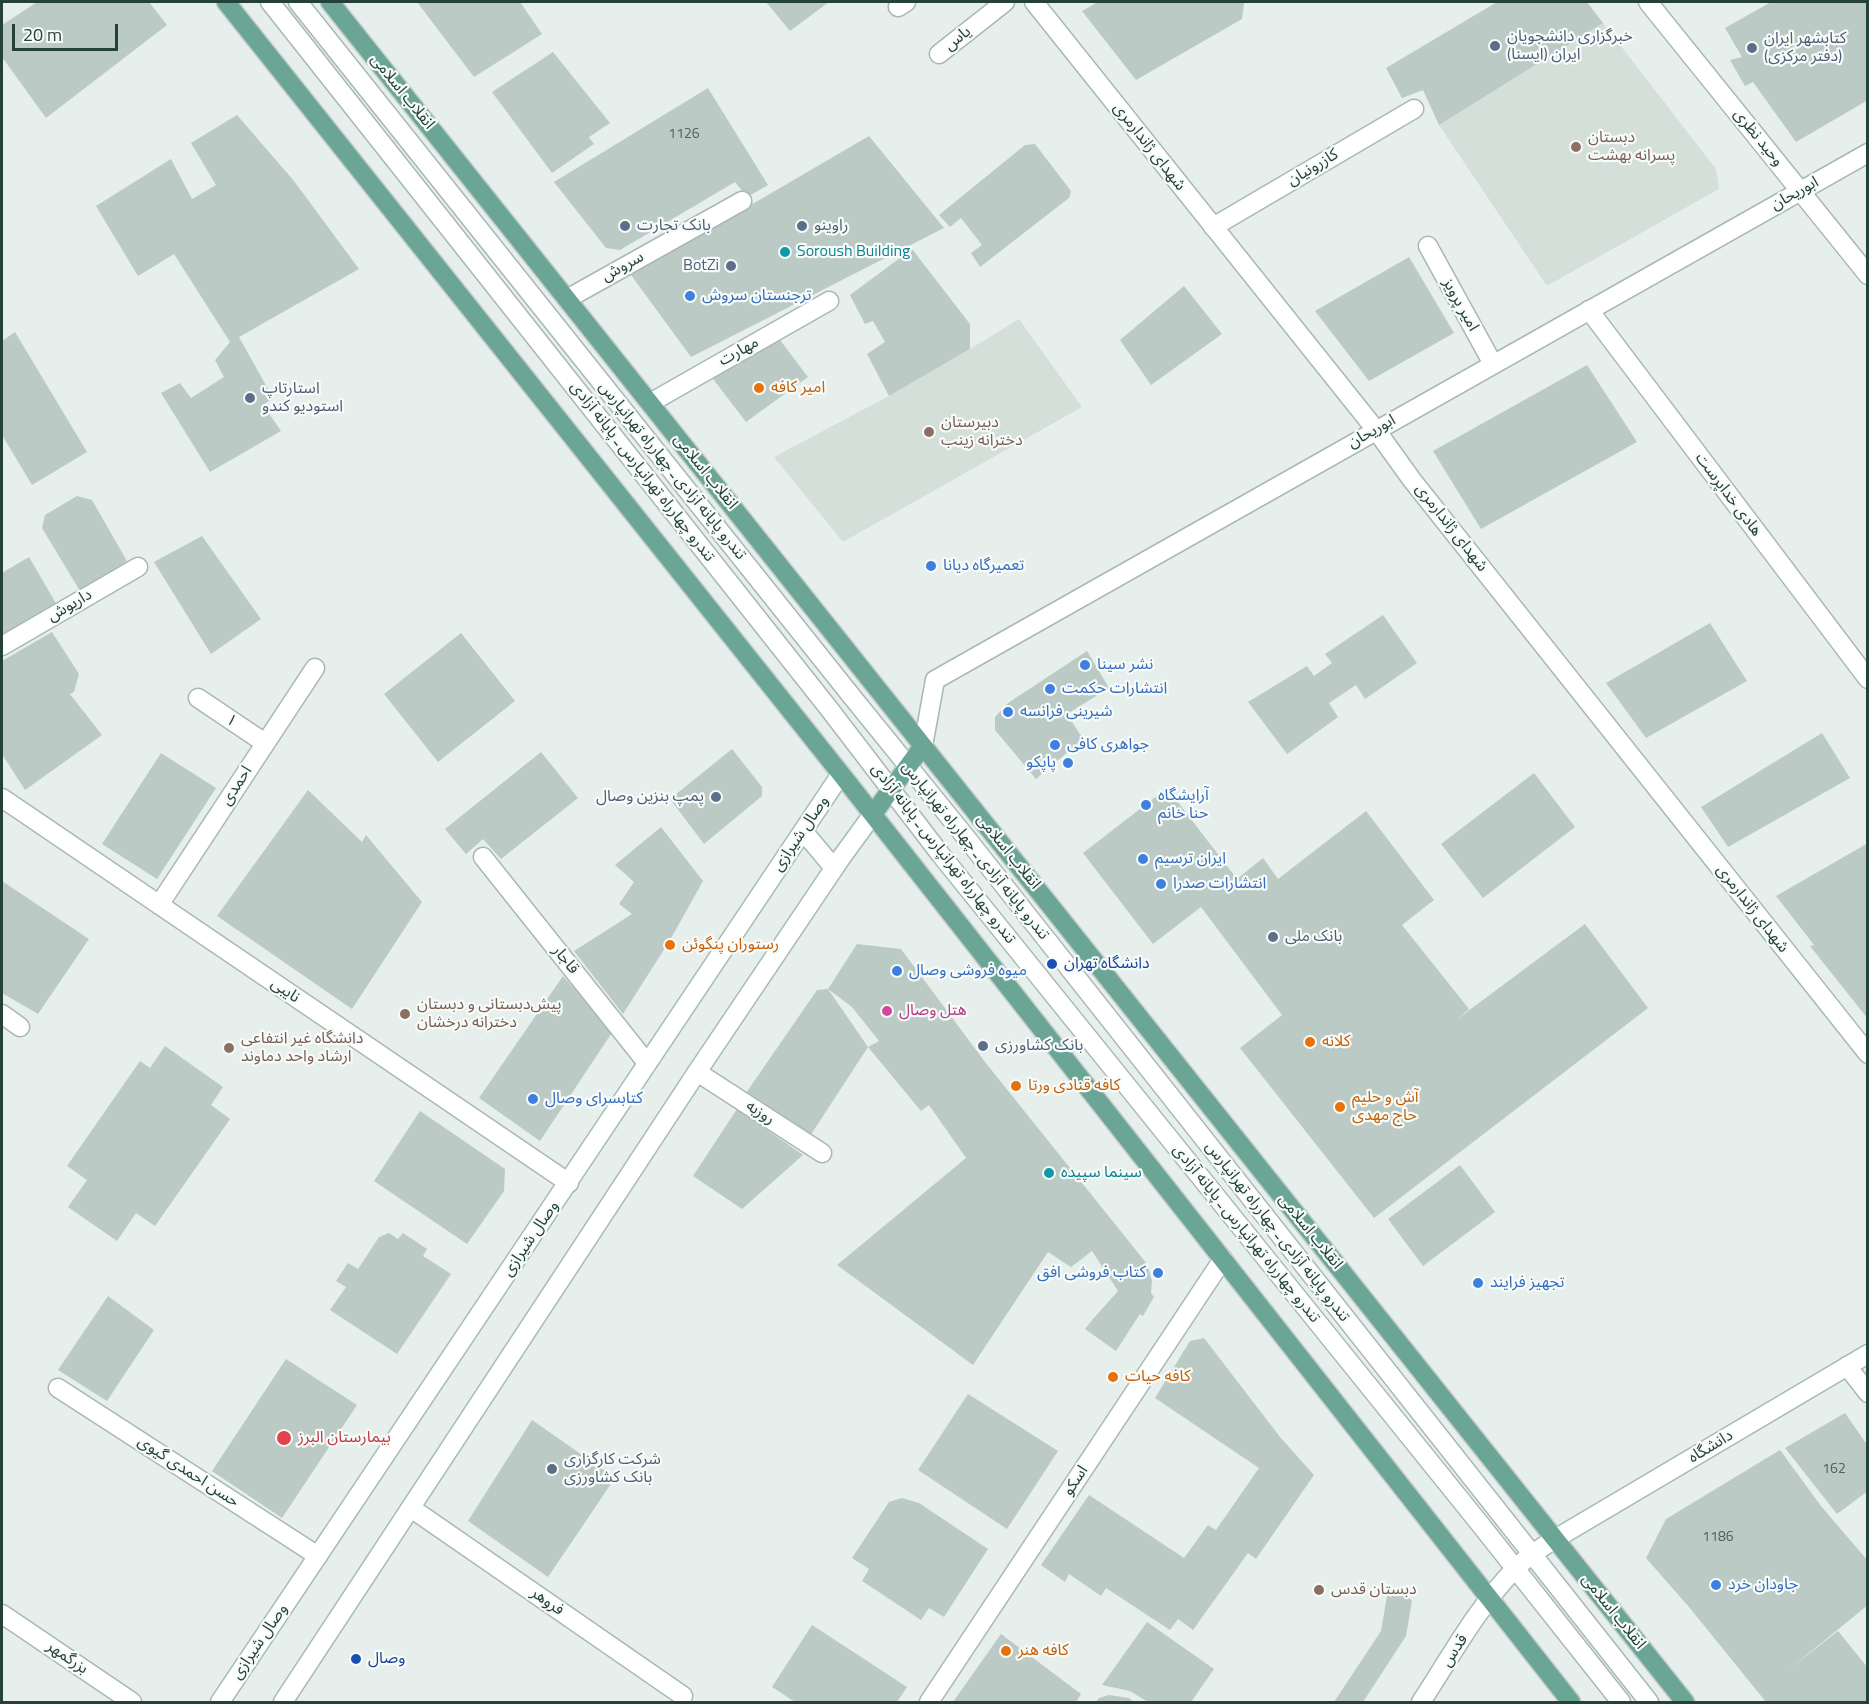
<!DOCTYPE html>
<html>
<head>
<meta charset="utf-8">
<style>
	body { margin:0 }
	#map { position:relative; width:1869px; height:1704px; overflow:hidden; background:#e6efeb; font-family:"Titillium Web",sans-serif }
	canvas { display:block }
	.frame { position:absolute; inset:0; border:3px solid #24423a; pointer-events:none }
	.scale { position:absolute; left:12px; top:24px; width:106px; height:27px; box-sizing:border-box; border:3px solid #24423a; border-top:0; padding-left:8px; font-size:18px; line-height:21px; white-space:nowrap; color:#24423a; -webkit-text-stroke:4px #f7fbf9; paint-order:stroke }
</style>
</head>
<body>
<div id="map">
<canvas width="1869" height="1704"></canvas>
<div class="frame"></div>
<div class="scale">20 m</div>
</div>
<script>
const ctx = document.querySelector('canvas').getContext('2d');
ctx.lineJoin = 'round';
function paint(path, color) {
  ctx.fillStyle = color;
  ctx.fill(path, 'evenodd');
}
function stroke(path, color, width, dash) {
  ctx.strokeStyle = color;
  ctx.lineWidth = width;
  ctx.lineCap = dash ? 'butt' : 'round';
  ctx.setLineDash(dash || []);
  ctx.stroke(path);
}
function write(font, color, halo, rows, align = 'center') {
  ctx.font = font + ' "Titillium Web","Noto Sans Arabic",sans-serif';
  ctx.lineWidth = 4.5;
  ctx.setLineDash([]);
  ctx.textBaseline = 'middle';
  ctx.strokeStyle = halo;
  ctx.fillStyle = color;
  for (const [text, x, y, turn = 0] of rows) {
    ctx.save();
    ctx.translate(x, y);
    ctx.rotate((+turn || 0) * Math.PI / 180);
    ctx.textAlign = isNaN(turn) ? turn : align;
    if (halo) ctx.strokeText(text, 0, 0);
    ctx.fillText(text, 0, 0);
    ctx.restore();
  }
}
paint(new Path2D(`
	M1603,23L1716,169L1719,189L1547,286L1439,125Z
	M1019,319L1082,407L843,542L774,457L889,396L970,349Z`), '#d4dfda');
paint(new Path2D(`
	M37,2H149L167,25L46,118L2,57V25Z
	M417,2H520L542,34L474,77Z
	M766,2H829L790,31Z
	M1098,2H1243L1244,3L1242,19L1136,80L1082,11Z
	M1497,2H1587L1603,23L1439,125L1423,90L1402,98L1386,68Z
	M1771,2H1868V100L1796,142L1753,82L1745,86L1730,60L1742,57L1725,28Z
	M553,52L610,123L589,137L594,144L552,173L492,92Z
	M708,88L768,185L747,197L735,182L620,250L606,248L554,182Z
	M237,115L294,181L359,269L239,337L273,398L263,405L281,431L210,472L161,393L180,383L191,398L224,377L215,360L230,342L174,254L138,276L96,206L171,159L192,199L216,185L191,143Z
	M869,136L944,228L691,357L631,275Z
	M1035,144L1071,191L1069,198L980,267L971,253L982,245L961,218L950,227L939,215L1025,145Z
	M912,249L970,324V349L889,396L867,354L885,342L873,321L865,324L850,295Z
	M1409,257L1454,333L1369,381L1315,311Z
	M1184,286L1222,334L1151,385L1120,340Z
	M15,332L87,452L32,485L2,435V341Z
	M777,336L808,377L746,422L710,375Z
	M1587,365L1637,442L1481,529L1433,451Z
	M77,496L92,500L127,561L80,591L42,528L45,515Z
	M202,536L261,619L211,654L154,562Z
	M29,557L57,605L2,638V573Z
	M1383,615L1417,663L1365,699L1356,685L1329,703L1338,717L1287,754L1248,702L1307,666L1314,676L1332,663L1325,654Z
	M1710,623L1747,681L1646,738L1606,683Z
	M52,632L79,674L74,692L70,694L102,735L25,790L2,754V661Z
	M461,633L515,701L438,762L384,694Z
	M1087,651L1109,688L1067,714L1083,739L1036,779L995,730V717L1008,703Z
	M1822,733L1850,778L1728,847L1701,807Z
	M732,749L762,787V796L704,844L670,799Z
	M541,752L578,798L501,859L483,839L466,854L445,829Z
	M161,753L216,788L157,879L102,844Z
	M1534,773L1575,827L1483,898L1441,844Z
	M1167,788L1237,879L1263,858L1278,879L1366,811L1434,900L1402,925L1469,1009L1456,1020L1585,924L1648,1008L1374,1218L1240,1048L1282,1015L1201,907L1153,944L1083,853Z
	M308,790L362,842L366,835L422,902L352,1009L217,916Z
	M661,827L703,881L670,940L623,1014L574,951L632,914L619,904L634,882L615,865Z
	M1868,843V1019L1810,946L1814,945L1776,896Z
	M2,881L89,939L38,1014L2,993Z
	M857,944L901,949L985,1062L1147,1264L1152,1281L1151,1293L1154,1297L1143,1316L1140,1314L1116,1351L1085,1329L1093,1319L1118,1291L1092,1251L1071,1267L1048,1252L973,1365L837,1265L966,1158L929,1105L921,1111L868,1047L879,1041L852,1007L828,989Z
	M563,976L613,1031L540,1141L479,1098Z
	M828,989L868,1047L810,1136L746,1093L817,990Z
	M165,1046L223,1087L211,1105L230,1119L155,1226L136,1213L117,1241L68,1207L87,1180L67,1166L140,1061L150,1068Z
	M737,1109L803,1155L742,1209L693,1176Z
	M420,1111L505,1169L504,1191L467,1244L374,1181Z
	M1460,1165L1495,1212L1423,1266L1388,1219Z
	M389,1233L398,1239L403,1233L427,1249L423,1256L451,1274L397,1354L330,1310L346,1287L336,1281L348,1263L358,1269L379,1237Z
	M108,1296L154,1330L107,1401L58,1370Z
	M1204,1338L1280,1437L1314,1475L1256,1559L1248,1553L1193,1630L1178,1619L1170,1630L1106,1588L1101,1596L1069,1574L1065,1582L1041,1565L1089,1495L1184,1558L1208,1525L1216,1530L1259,1468L1155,1398L1190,1341Z
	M286,1359L357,1405L282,1518L212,1471Z
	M968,1394L1058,1451L1007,1529L918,1470Z
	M1845,1413L1868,1446V1491L1837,1514L1785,1448Z
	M532,1420L615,1478L548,1577L468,1521Z
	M1780,1450L1821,1506L1868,1561V1605L1787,1671L1838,1631L1868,1668V1702H1766L1689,1607L1646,1558L1666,1519Z
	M902,1498L919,1503L988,1549L944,1617L929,1608L921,1620L862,1581L869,1569L852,1558L889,1502Z
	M1399,1587L1412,1601L1406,1636L1363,1702H1334L1381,1631L1387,1596Z
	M1147,1622L1214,1669L1191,1702H1148L1130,1691L1102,1685Z
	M812,1625L907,1687L897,1702H795L772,1687Z
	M1001,1634L1081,1694L1076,1702H953Z
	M1109,1695L1129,1698L1134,1702H1096L1099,1698Z`), '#bbcac4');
const service = new Path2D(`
	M270,2L830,710L941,855L1480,1524L1621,1702
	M298,2L849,693L964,835L1649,1702
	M898,7L906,2
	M939,54L1005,2
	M1428,246L1493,364
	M567,299L742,201
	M650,403L829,301
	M198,698L265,743
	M483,857L647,1063
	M2,1014L20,1027
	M697,1072L822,1153
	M58,1388L318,1556`);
const minor = new Path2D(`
	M1213,227L1414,109
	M1589,310L1868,679
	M2,646L138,567
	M2,798L569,1183
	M159,905L315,668
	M1847,1366L1868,1393
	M411,1508L683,1696
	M929,1702L1223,1259`);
const tertiary = new Path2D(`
	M1034,2L1376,430L1412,480L1868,1054
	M1648,2L1868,275
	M923,746L935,680L1868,153
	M2,1614L132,1702
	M1421,1702C1450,1658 1477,1608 1514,1570C1526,1557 1541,1548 1555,1539`);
const secondary = new Path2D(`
	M803,831L834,868
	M1555,1539L1868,1354
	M220,1702L841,774
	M283,1702L697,1072L841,858L873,814`);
const primary = new Path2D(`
	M226,2L841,774L1571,1702
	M330,2L1685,1702
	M873,814L923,746`);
stroke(service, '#a8b8b2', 21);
stroke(minor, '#a8b8b2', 21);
stroke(tertiary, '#a8b8b2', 21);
stroke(secondary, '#a4bbb3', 21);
stroke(primary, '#c2cac8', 21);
stroke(service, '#fff', 18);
stroke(minor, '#fff', 18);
stroke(tertiary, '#fff', 18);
stroke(secondary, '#fff', 18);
stroke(primary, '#6aa596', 18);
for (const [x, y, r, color] of [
	[1495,46,6,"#5c6f8a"],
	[1752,48,6,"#5c6f8a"],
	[1576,147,6,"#8d6e63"],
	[625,226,6,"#5c6f8a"],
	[802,226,6,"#5c6f8a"],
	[785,252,6,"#0f9aa8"],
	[731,266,6,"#5c6f8a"],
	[690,296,6,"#3f7fe0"],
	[759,388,6,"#e8710a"],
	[250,398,6,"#5c6f8a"],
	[929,432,6,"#8d6e63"],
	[931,566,6,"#3f7fe0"],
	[1085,665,6,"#3f7fe0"],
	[1050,689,6,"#3f7fe0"],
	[1008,712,6,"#3f7fe0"],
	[1055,745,6,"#3f7fe0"],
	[1068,763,6,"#3f7fe0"],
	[716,797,6,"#5c6f8a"],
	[1146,805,6,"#3f7fe0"],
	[1143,859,6,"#3f7fe0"],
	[1161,884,6,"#3f7fe0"],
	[1273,937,6,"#5c6f8a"],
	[670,945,6,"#e8710a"],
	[1052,964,6,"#1a4fb4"],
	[897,971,6,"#3f7fe0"],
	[887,1011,6,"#d1479c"],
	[405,1014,6,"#8d6e63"],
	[1310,1042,6,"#e8710a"],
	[983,1046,6,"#5c6f8a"],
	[229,1048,6,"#8d6e63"],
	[1016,1086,6,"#e8710a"],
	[533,1099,6,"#3f7fe0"],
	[1340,1107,6,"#e8710a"],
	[1049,1173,6,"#0f9aa8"],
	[1158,1273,6,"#3f7fe0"],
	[1478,1283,6,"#3f7fe0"],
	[1113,1377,6,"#e8710a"],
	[284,1438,8,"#e0444e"],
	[552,1469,6,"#5c6f8a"],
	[1716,1585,6,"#3f7fe0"],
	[1319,1590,6,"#8d6e63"],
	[1006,1651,6,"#e8710a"],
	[356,1659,6,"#1a4fb4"]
]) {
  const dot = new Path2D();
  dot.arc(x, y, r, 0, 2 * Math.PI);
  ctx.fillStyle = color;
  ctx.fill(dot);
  stroke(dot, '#f7fbf9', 2);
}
write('14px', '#4a645c', null, [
	["1126",684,135],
	["162",1834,1470],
	["1186",1718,1538]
]);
write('16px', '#4e5e75', '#f7fbf9', [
	["خبرگزاری دانشجویان",1507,37],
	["ایران (ایسنا)",1507,55],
	["کتابشهر ایران",1764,39],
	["(دفتر مرکزی)",1764,57],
	["بانک تجارت",637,226],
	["راوینو",814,226],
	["BotZi",719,266,"right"],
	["استارتاپ",262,389],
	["استودیو کندو",262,407],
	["پمپ بنزین وصال",704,797,"right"],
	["بانک ملی",1285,937],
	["بانک کشاورزی",995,1046],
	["شرکت کارگزاری",564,1460],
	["بانک کشاورزی",564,1478]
], 'left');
write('16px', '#24423a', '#f7fbf9', [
	["یاس",958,39,-39],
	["انقلاب اسلامی",402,92,51],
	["وحید نظری",1758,138,51],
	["شهدای ژاندارمری",1149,147,52],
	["کازرونیان",1313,168,-31],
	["ابوریحان",1795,194,-29],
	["سروش",623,267,-29],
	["امیر پرویز",1460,305,61],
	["مهارت",739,352,-29],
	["ابوریحان",1372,432,-29],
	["تندرو پایانه آزادی ـ چهارراه تهرانپارس",672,471,51],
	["تندرو چهارراه تهرانپارس ـ پایانه آزادی",642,472,52],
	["انقلاب اسلامی",705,472,51],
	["هادی خداپرست",1728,495,53],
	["شهدای ژاندارمری",1451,528,52],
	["داریوش",70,606,-30],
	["۱",231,721,34],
	["احمدی",237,786,-57],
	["وصال شیرازی",801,834,-56],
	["تندرو پایانه آزادی ـ چهارراه تهرانپارس",975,851,51],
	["انقلاب اسلامی",1008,852,51],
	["تندرو چهارراه تهرانپارس ـ پایانه آزادی",943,854,52],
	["شهدای ژاندارمری",1752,909,52],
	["قاجار",565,960,51],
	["نایبی",285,991,34],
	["روزبه",760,1113,33],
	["تندرو پایانه آزادی ـ چهارراه تهرانپارس",1277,1232,52],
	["انقلاب اسلامی",1310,1232,51],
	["تندرو چهارراه تهرانپارس ـ پایانه آزادی",1246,1234,51],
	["وصال شیرازی",531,1239,-56],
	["دانشگاه",1711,1447,-31],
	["حسن احمدی گیوی",188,1472,33],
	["اسکو",1076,1481,-56],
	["فروهر",547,1602,35],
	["انقلاب اسلامی",1613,1612,51],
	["وصال شیرازی",260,1642,-56],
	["قدس",1455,1651,-57],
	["بزرگمهر",67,1658,34]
]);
write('16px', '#785e54', '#f7fbf9', [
	["دبستان",1588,138],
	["پسرانه بهشت",1588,156],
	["دبیرستان",941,423],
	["دخترانه زینب",941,441],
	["پیش‌دبستانی و دبستان",417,1005],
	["دخترانه درخشان",417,1023],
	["دانشگاه غیر انتفاعی",241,1039],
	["ارشاد واحد دماوند",241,1057],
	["دبستان قدس",1331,1590]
], 'left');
write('16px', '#0d838f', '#f7fbf9', [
	["Soroush Building",797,252],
	["سینما سپیده",1061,1173]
], 'left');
write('16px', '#366cbe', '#f7fbf9', [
	["ترجنستان سروش",702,296],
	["تعمیرگاه دیانا",943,566],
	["نشر سینا",1097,665],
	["انتشارات حکمت",1062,689],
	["شیرینی فرانسه",1020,712],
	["جواهری کافی",1067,745],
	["پاپکو",1056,763,"right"],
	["آرایشگاه",1158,796],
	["حنا خانم",1158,814],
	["ایران ترسیم",1155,859],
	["انتشارات صدرا",1173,884],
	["میوه فروشی وصال",909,971],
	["کتابسرای وصال",545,1099],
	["کتاب فروشی افق",1146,1273,"right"],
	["تجهیز فرایند",1490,1283],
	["جاودان خرد",1728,1585]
], 'left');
write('16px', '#c56008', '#f7fbf9', [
	["امیر کافه",771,388],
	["رستوران پنگوئن",682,945],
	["کلانه",1322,1042],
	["کافه قنادی ورتا",1028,1086],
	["آش و حلیم",1352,1098],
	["حاج مهدی",1352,1116],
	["کافه حیات",1125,1377],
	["کافه هنر",1018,1651]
], 'left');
write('16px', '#164399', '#f7fbf9', [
	["دانشگاه تهران",1064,964],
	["وصال",368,1659]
], 'left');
write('16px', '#b23c85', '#f7fbf9', [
	["هتل وصال",899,1011]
], 'left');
write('16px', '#be3a42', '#f7fbf9', [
	["بیمارستان البرز",298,1438]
], 'left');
</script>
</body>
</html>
